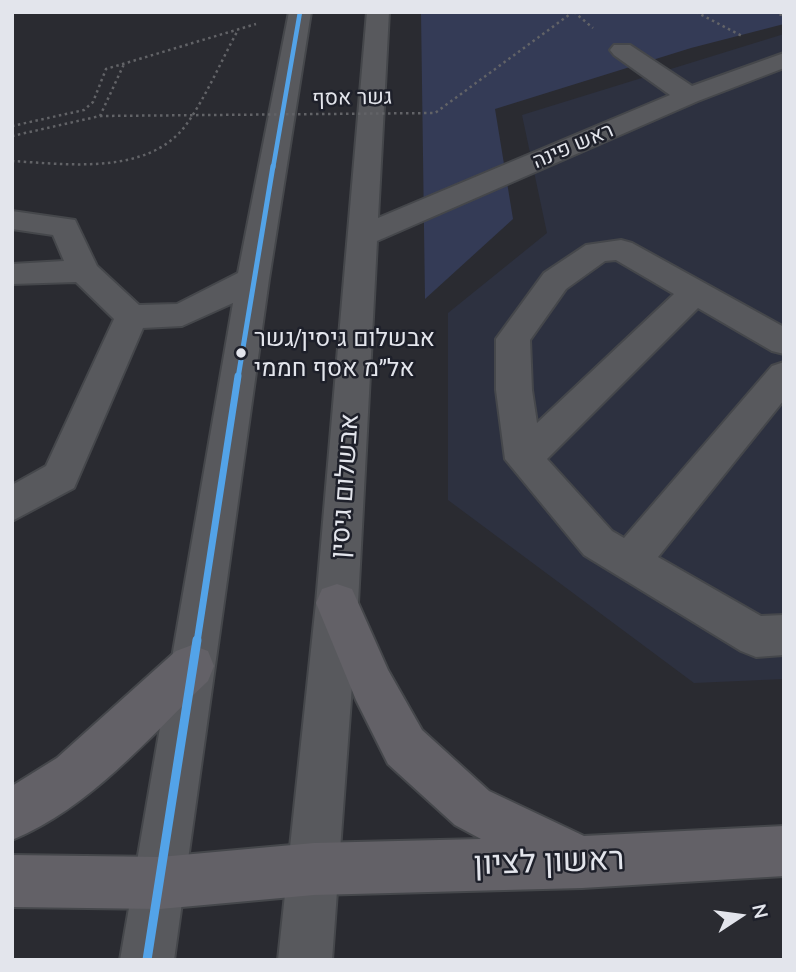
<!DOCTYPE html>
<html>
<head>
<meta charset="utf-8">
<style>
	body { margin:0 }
	#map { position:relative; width:796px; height:972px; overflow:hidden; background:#2a2b31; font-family:Mulish,sans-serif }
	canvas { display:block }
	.frame { position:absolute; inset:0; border:14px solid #e3e5ec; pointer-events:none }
	.north { position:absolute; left:705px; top:881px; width:70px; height:70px; -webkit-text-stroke:5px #1e202a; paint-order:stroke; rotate:77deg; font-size:19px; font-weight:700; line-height:28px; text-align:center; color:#e3e5ec }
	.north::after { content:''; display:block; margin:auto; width:24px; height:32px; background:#e3e5ec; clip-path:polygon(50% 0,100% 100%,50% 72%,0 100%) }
</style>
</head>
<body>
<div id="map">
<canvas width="796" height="972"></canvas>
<div class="frame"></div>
<div class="north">N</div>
</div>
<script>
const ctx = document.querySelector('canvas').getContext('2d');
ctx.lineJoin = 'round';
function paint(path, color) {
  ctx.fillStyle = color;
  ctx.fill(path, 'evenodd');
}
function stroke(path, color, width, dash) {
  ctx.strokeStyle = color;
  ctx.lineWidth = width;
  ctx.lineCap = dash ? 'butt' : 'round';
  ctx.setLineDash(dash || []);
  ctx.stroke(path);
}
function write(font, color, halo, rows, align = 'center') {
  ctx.font = font + ' Mulish,Heebo,sans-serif';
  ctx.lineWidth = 5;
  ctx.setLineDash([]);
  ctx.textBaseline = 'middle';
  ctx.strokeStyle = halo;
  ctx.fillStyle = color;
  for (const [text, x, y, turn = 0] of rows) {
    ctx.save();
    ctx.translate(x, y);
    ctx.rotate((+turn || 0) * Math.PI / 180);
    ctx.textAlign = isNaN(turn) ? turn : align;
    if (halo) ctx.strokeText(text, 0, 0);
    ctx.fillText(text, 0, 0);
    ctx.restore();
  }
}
paint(new Path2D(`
	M784,34V679L694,683L448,500V313L547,233L522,115Z`), '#2d3140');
paint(new Path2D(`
	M421,12H780L784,14V24L691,48L495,109L513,219L425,299Z`), '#343b56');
const minor = new Path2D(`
	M289,12H311L269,279L174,960H120L233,303L182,326L143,328L74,488L12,521V485L46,466L114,319L76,282L12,284V264L64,261L53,235L12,229V211L75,220L97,266L139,305L177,304L238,273Z
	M367,12H389L378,218L670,95L614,55L610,50L614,45H630L692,86L784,53V68L698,101L377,241L358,603L332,960H278L316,603Z
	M621,240L632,243L784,327V354L772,351L698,308L547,459L612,531L624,538L772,366L784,362V400L658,557L761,616L784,615V655L756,657L741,651L584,555L505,459L496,390V339L544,273L586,245ZM616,260L674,294L537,423L532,390L530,340L566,289L605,261Z`);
const major = new Path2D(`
	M337,584L352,589L388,670L422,730L489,791L584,836L784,826V876L582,888L314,895L160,909L12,907V855L160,857L314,843L481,839L455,825L388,764L356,700L316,603L322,589Z
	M192,645L208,651L214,666L208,681C148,738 90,808 12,840V786L57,758L176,651Z`);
stroke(minor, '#45474b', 4);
stroke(major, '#45474b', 4);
stroke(new Path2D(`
	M574,12L593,28
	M696,12L742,36
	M774,12L784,16
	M12,126L84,110L93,102L106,69L256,24
	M12,136L100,116L124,64
	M12,161C66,164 148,176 186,125C206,97 221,61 238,30`), '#626367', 2.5, [2.5, 3.5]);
paint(minor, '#58595d');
paint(major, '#636167');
stroke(new Path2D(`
	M100,116L435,113L573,12`), '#626367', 2.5, [2.5, 3.5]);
stroke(new Path2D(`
	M273,168L300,12`), '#53a3e8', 4.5);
stroke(new Path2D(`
	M238,378L273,166`), '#53a3e8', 5);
stroke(new Path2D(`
	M197,642L238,376`), '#53a3e8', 7);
stroke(new Path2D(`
	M147,960L197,640`), '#53a3e8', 9);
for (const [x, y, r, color] of [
	[241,353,6,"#e3e5ec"]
]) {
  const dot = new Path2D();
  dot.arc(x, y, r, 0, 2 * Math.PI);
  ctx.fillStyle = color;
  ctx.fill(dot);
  stroke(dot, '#1e202a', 2.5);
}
write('21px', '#e3e5ec', '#1e202a', [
	["גשר אסף",352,98,-1],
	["ראש פינה",573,146,-23]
]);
write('24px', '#e3e5ec', '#1e202a', [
	["אבשלום גיסין/גשר",254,339],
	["אל״מ אסף חממי",254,369]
], 'left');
write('26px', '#e3e5ec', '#1e202a', [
	["אבשלום גיסין",345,486,-86]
]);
write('32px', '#e3e5ec', '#1e202a', [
	["ראשון לציון",549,862,-2]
]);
</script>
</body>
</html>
